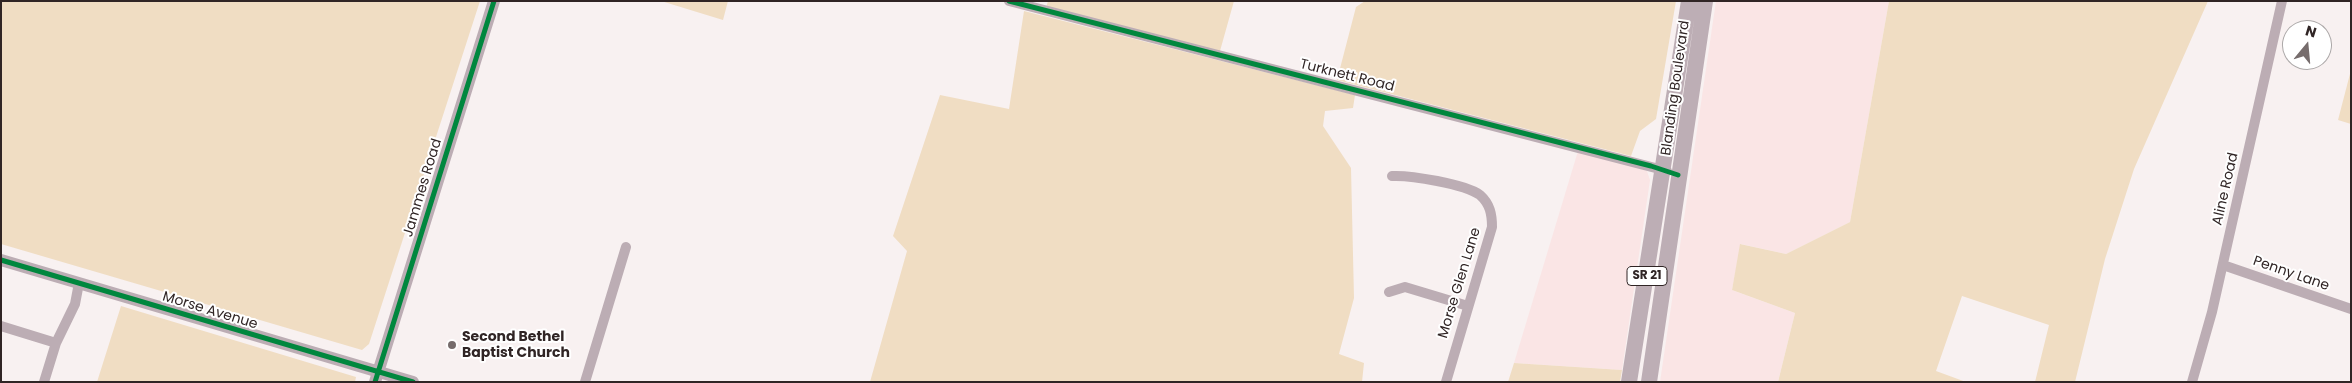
<!DOCTYPE html>
<html>
<head>
<meta charset="utf-8">
<style>
	body { margin:0 }
	#map { position:relative; width:2352px; height:383px; overflow:hidden; background:#f8f1f1; font-family:Poppins,sans-serif }
	canvas { display:block }
	.frame { position:absolute; inset:0; border:2px solid #302525; pointer-events:none }
	.north { position:absolute; left:2282px; top:20px; width:50px; height:50px; box-sizing:border-box; background:#fff; border:1px solid #aca8a8; border-radius:50%; rotate:17deg; font-size:14px; font-weight:700; line-height:20px; text-align:center; color:#302525 }
	.north::after { content:''; display:block; margin:auto; width:18px; height:22px; background:#766c6c; clip-path:polygon(50% 0,100% 100%,50% 72%,0 100%) }
</style>
</head>
<body>
<div id="map">
<canvas width="2352" height="383"></canvas>
<div class="frame"></div>
<div class="north">N</div>
</div>
<script>
const ctx = document.querySelector('canvas').getContext('2d');
ctx.lineJoin = 'round';
function paint(path, color) {
  ctx.fillStyle = color;
  ctx.fill(path, 'evenodd');
}
function stroke(path, color, width, dash) {
  ctx.strokeStyle = color;
  ctx.lineWidth = width;
  ctx.lineCap = dash ? 'butt' : 'round';
  ctx.setLineDash(dash || []);
  ctx.stroke(path);
}
function write(font, color, halo, rows, align = 'center') {
  ctx.font = font + ' Poppins,sans-serif';
  ctx.lineWidth = 4;
  ctx.setLineDash([]);
  ctx.textBaseline = 'middle';
  ctx.strokeStyle = halo;
  ctx.fillStyle = color;
  for (const [text, x, y, turn = 0] of rows) {
    ctx.save();
    ctx.translate(x, y);
    ctx.rotate((+turn || 0) * Math.PI / 180);
    ctx.textAlign = isNaN(turn) ? turn : align;
    if (halo) ctx.strokeText(text, 0, 0);
    ctx.fillText(text, 0, 0);
    ctx.restore();
  }
}
paint(new Path2D(`
	M1716,1H1889L1850,222L1786,254L1741,244L1732,290L1795,313L1778,382H1660Z
	M1578,151L1632,165L1647,171L1650,180L1622,370L1514,363Z`), '#fae5e5');
paint(new Path2D(`
	M1,1H480L369,344L362,350L1,244Z
	M661,1H728L723,20Z
	M1048,1H1234L1220,51L1046,8Z
	M1365,1H1676L1656,119L1640,131L1631,156L1337,80L1356,7Z
	M1889,1H2208L2134,169L2105,259L2075,382H2035L2049,325L1962,296L1936,371L1966,382H1778L1795,313L1732,290L1740,244L1786,254L1850,222Z
	M1024,11L1355,95L1353,108L1325,111L1323,126L1351,168L1354,298L1339,354L1364,363L1362,382H870L907,251L893,236L940,95L1009,109Z
	M2351,70V124L2338,120Z
	M121,306L356,377L355,382H97Z
	M1514,363L1622,370L1620,382H1508Z`), '#f0ddc3');
stroke(new Path2D(`
	M1009,1L1667,171
	M1392,176C1410,175 1465,184 1480,195C1490,204 1492,214 1492,227L1446,382
	M2223,265L2351,309
	M1389,292L1405,287L1468,306
	M1,326L56,343
	M44,382L56,343L75,304L79,283
	M585,382L626,247
	M2192,382L2212,312L2282,1`), '#bcadb4', 10);
stroke(new Path2D(`
	M1,260L413,382
	M375,382L494,1`), '#bcadb4', 12);
stroke(new Path2D(`
	M1629,382L1689,1
	M1649,382L1705,1`), '#bdaeb5', 16);
stroke(new Path2D(`
	M1009,1L1651,166L1678,175
	M1,260L413,382
	M375,382L494,1`), '#00873e', 5);
for (const [x, y, r, color] of [
	[452,345,5,"#766c6c"]
]) {
  const dot = new Path2D();
  dot.arc(x, y, r, 0, 2 * Math.PI);
  ctx.fillStyle = color;
  ctx.fill(dot);
  stroke(dot, '#fff', 2);
}
for (const [x, y, w] of [
	[1647,276,40]
]) {
  const box = new Path2D();
  box.roundRect(x - w / 2, y - 9.5, w, 19, 4);
  ctx.fillStyle = '#fff';
  ctx.fill(box);
  stroke(box, '#302525', 1);
}
write('bold 12px', '#302525', null, [
	["SR 21",1647,276]
]);
write('14px', '#302525', '#fff', [
	["Turknett Road",1347,76,14],
	["Blanding Boulevard",1676,88,-82],
	["Jammes Road",423,188,-73],
	["Aline Road",2226,189,-77],
	["Penny Lane",2291,274,19],
	["Morse Glen Lane",1460,283,-73],
	["Morse Avenue",210,311,17]
]);
write('bold 14px', '#302525', '#fff', [
	["Second Bethel",462,337],
	["Baptist Church",462,353]
], 'left');
</script>
</body>
</html>
